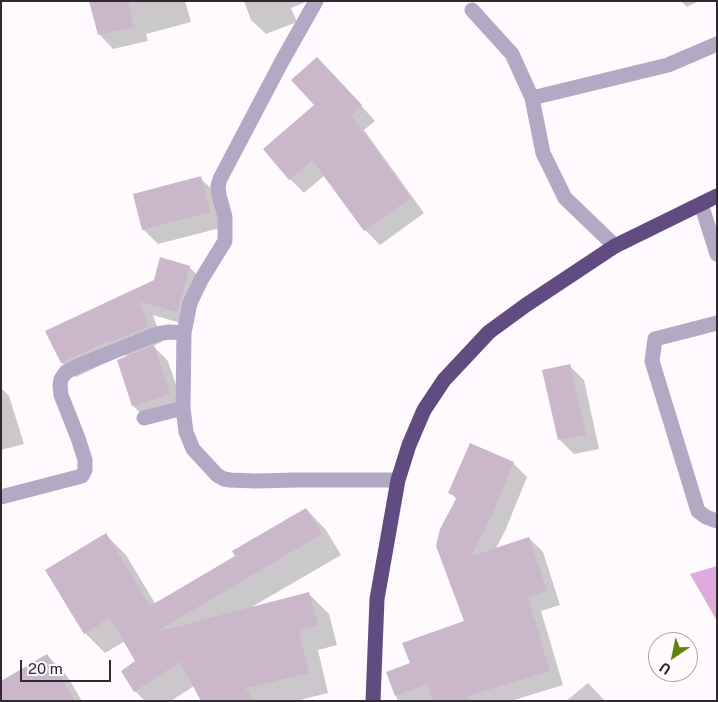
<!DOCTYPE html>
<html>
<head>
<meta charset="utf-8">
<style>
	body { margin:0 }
	#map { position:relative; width:718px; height:702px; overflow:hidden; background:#fefafe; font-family:"Public Sans",sans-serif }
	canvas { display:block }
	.frame { position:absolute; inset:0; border:2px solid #302930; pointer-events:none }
	.north { position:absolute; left:648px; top:632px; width:50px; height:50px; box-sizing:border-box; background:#fefafe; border:1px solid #aca6ac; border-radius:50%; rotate:214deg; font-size:14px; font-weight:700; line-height:20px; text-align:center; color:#302930 }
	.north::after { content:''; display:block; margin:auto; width:18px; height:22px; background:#5e850c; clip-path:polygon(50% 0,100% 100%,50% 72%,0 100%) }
	.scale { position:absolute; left:20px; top:660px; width:91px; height:22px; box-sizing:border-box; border:2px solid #302930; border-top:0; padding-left:6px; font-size:15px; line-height:18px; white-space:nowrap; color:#302930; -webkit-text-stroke:4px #fefafe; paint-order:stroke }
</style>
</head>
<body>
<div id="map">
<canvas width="718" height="702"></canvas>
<div class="frame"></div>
<div class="north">U</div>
<div class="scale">20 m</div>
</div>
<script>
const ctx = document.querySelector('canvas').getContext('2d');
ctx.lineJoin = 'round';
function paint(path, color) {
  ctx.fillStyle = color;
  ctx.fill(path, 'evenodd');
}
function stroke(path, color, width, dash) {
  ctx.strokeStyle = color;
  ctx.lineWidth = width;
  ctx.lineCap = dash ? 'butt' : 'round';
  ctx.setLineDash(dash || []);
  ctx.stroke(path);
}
paint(new Path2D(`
	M717,566V621L690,574Z`), '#deabdd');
paint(new Path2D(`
	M90,1H185L191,22L146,34L148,41L113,49L99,34Z
	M244,1H308L291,8L297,22L266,34L251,20Z
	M681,1H699L687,7Z
	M332,73L375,121L364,130L424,213L380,245L365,230L325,175L304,193L290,179L315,105Z
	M200,178L215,192L224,227L158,244L143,229Z
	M189,267L204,281L191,326L153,315L162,342L153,346L168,361L184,409L148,420L133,406L128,357L124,354L76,377L62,363L47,332Z
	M569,365L584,380L599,449L574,454L560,440Z
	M1,388L9,396L24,444L1,450Z
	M513,463L527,477L505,531L495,550L529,538L543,552L560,605L541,611L563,685L511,701H398L388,673L411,664L466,621L457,500L450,492Z
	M306,509L326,530L341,555L250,608L309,594L329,614L337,645L318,650L328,693L296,701H202L194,686L171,701H145L135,691L137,662L125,641L105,653L85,633L106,535L126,555L156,605L237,556Z
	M47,655L67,676L82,701H1Z
	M588,683L605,701H566Z`), '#0003');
paint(new Path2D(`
	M89,1H128L134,27L98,35Z
	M317,57L362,105L351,115L411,198L364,231L312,160L289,180L263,149L314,105L291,80Z
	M201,176L210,212L142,230L133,194Z
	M160,257L190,266L177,312L140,302L148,327L111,342L110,340L61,363L45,331L154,280Z
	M154,345L170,394L132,406L117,360Z
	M570,364L586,435L558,440L542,370Z
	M470,443L514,462L491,517L471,556L529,537L547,591L528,597L550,671L468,696L469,701H433L428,684L395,696L386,672L410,663L402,643L464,621L436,546L440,529L457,497L448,493Z
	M306,508L322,534L159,630L160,631L309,592L318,625L299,630L309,673L246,688L253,701H201L180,662L134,692L121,671L135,661L110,618L84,634L45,570L106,533L150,606L235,556L232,551Z
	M47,654L75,701H1V681Z`), '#cab7ca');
stroke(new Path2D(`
	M472,10L512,54L532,98L543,153L565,198L615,246
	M532,98L668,65L717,44
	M701,204L717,254
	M717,323L655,339L652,361L698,511L706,517L717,521`), '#b2a9c5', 15);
stroke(new Path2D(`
	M316,1L281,63L220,179L218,186L219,195L225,217V241L201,280L190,303L184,333L183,408L186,432L193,449L217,475L224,479L230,480L256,481L296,480H398
	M144,418L183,408
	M1,497L82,476L85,470V460L78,438L61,395L60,385L61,379L66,372L80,365L157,334L169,332L184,333`), '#b2a9c5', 15);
stroke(new Path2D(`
	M373,701L377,599L398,480L409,445L424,410L444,380L489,332L526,305L615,246L717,196`), '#614c82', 15);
</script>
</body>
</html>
